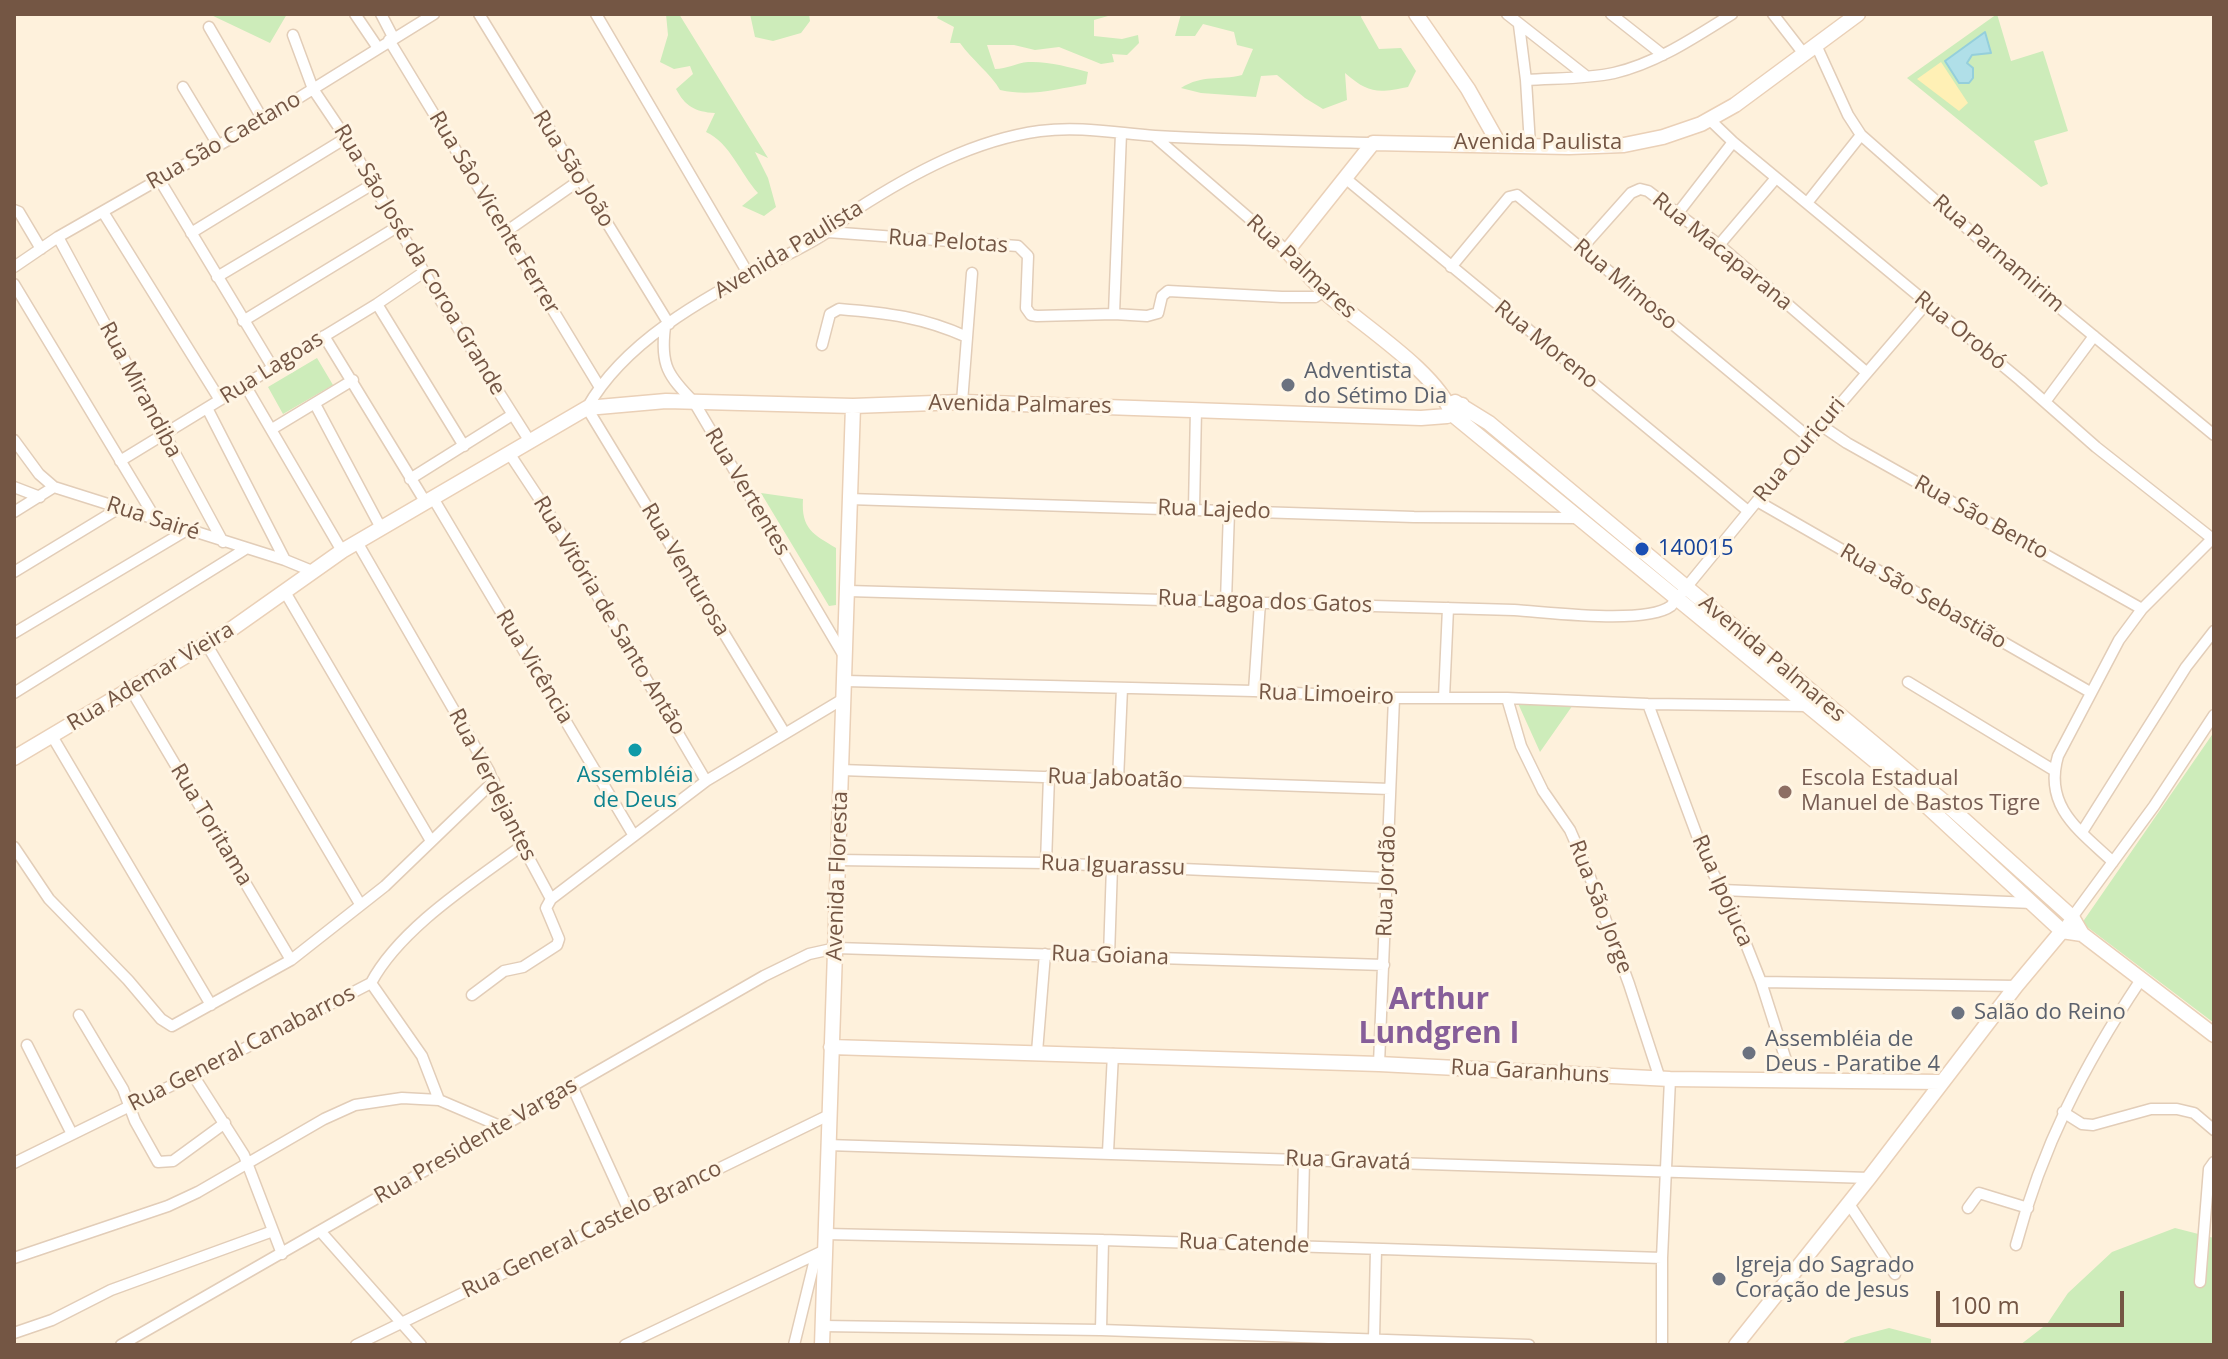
<!DOCTYPE html>
<html>
<head>
<meta charset="utf-8">
<style>
	body { margin:0 }
	#map { position:relative; width:2228px; height:1359px; overflow:hidden; background:#fef1dc; font-family:"Open Sans",sans-serif }
	canvas { display:block }
	.frame { position:absolute; inset:0; border:16px solid #745644; pointer-events:none }
	.scale { position:absolute; left:1936px; top:1291px; width:188px; height:36px; box-sizing:border-box; border:4px solid #745644; border-top:0; padding-left:10px; font-size:24px; line-height:28px; white-space:nowrap; color:#745644; -webkit-text-stroke:6px #fff5e4; paint-order:stroke }
</style>
</head>
<body>
<div id="map">
<canvas width="2228" height="1359"></canvas>
<div class="frame"></div>
<div class="scale">100 m</div>
</div>
<script>
const ctx = document.querySelector('canvas').getContext('2d');
ctx.lineJoin = 'round';
function paint(path, color) {
  ctx.fillStyle = color;
  ctx.fill(path, 'evenodd');
}
function stroke(path, color, width, dash) {
  ctx.strokeStyle = color;
  ctx.lineWidth = width;
  ctx.lineCap = dash ? 'butt' : 'round';
  ctx.setLineDash(dash || []);
  ctx.stroke(path);
}
function write(font, color, halo, rows, align = 'center') {
  ctx.font = font + ' "Open Sans",sans-serif';
  ctx.lineWidth = 6;
  ctx.setLineDash([]);
  ctx.textBaseline = 'middle';
  ctx.strokeStyle = halo;
  ctx.fillStyle = color;
  for (const [text, x, y, turn = 0] of rows) {
    ctx.save();
    ctx.translate(x, y);
    ctx.rotate((+turn || 0) * Math.PI / 180);
    ctx.textAlign = isNaN(turn) ? turn : align;
    if (halo) ctx.strokeText(text, 0, 0);
    ctx.fillText(text, 0, 0);
    ctx.restore();
  }
}
paint(new Path2D(`
	M209,14H287L270,43Z
	M666,14H679L768,158L755,152L768,178L776,207L764,216L742,206L758,193C740,173 730,143 706,132L715,113C695,112 685,106 676,89L693,74L690,66L674,69L660,62L668,35Z
	M750,14H809L810,21L801,33L773,41L755,37Z
	M939,14H1115L1094,20V36L1122,39L1138,35L1139,43L1127,55L1112,54L1114,62L1101,64L1059,47L1035,50L1014,45H987L995,69C1007,69 1016,63 1028,62C1048,61 1069,67 1088,72L1086,84C1057,89 1030,97 1000,90C991,74 972,60 960,43H950L954,27L937,18Z
	M1181,14H1362L1361,17L1379,49L1401,48L1416,71L1408,87C1378,93 1369,94 1345,73L1347,100L1323,109L1305,98L1277,75L1261,76L1256,97L1201,93L1181,88C1203,74 1219,81 1242,75L1253,49L1237,45L1234,32L1203,24L1195,36H1175Z
	M1997,14L2011,61L2043,51L2068,131L2034,141L2048,184L2041,187L1907,78Z
	M317,358L333,385L283,414L268,387Z
	M761,493L803,499C801,529 813,534 836,548V605L829,606Z
	M1516,699L1575,702L1540,752Z
	M2214,732V1023L2082,923Z
	M2175,1228L2214,1238V1345H2020L2047,1324L2068,1293L2112,1252Z
	M1889,1328L1931,1339V1345H1840L1851,1338Z`), '#cdecba');
paint(new Path2D(`
	M1941,62L1968,103L1959,111L1917,79Z`), '#fff0b5');
const water = new Path2D(`
	M1985,32L1991,53L1972,55L1967,63L1973,68V78L1969,83H1959L1945,61Z`);
paint(water, '#b0dfe8');
stroke(water, '#95cfdb', 2);
const street = new Path2D(`
	M355,14L378,48
	M381,14L393,37
	M479,14L669,324
	M596,14L749,275
	M1507,14L1586,76
	M1611,14L1663,55
	M1773,14L1804,54
	M1519,25L1526,80L1530,145
	M209,27L263,120
	M293,35L313,89L346,138L441,301L529,440
	M389,40L599,386
	M1816,45L1848,115L1861,135L2027,281L2214,435
	M1526,80C1555,78 1586,79 1614,73C1657,63 1695,37 1732,14
	M183,87L218,145
	M1709,119L1733,142L2020,380L2096,447L2214,540
	M1154,136L1287,251
	M1345,178L1748,511
	M159,179L273,368
	M1807,203L1861,135
	M14,210L19,212L41,249
	M103,212L220,400
	M1678,213L1733,142
	M507,231L580,180
	M828,232L1018,246L1028,256L1026,308L1031,315L1037,316L1114,314L1147,316L1158,313L1162,296L1168,291L1282,297H1315L1324,291
	M191,233L346,138
	M58,237L223,542
	M1719,245L1776,178
	M1582,248L1631,193L1640,189L1648,191L1719,245L1866,372
	M14,267L58,237L263,120L434,14
	M1451,267L1509,197L1517,195L1811,439
	M217,277L373,184
	M14,284L155,518
	M377,304L464,446
	M1114,314L1121,133
	M243,321L397,227
	M665,327C660,365 668,376 694,402L844,656
	M324,336L426,503
	M822,345L830,314L839,309C887,313 923,317 967,337
	M245,385L342,551
	M962,402L972,273
	M2045,402L2094,336
	M315,404L381,528
	M207,408L285,560
	M1822,426L1847,443L2142,609
	M272,429L353,380
	M14,440L39,474L54,487L285,560L312,571
	M509,453L550,515L706,781
	M120,461L377,304L424,272
	M410,479L512,415
	M14,487L40,497
	M433,498L634,836
	M849,499L1414,517L1579,518
	M1757,501L2090,692
	M1194,509L1196,409
	M14,512L54,487
	M357,542L489,771L502,808L551,899L546,908L559,939L557,945L523,967L504,971L472,995
	M14,572L121,507
	M848,591L1514,610C1549,612 1645,625 1671,606L1757,501L1926,304
	M285,592L431,841
	M1226,601L1229,511
	M14,633L187,530
	M207,645L360,904
	M845,681L1254,691L1394,698H1507L1648,704L1808,706
	M1908,682L2055,771
	M131,690L291,960
	M1254,691L1260,602
	M14,693L247,548
	M1444,698L1448,608
	M1507,698L1521,746L1543,791L1570,830L1587,869L1629,984L1660,1079
	M1648,704L1705,857L1734,914L1761,982L1792,1079
	M784,732L587,408C624,342 700,301 765,266C786,255 809,245 829,231C839,225 847,216 857,209C913,173 974,140 1040,131C1080,126 1115,133 1155,136C1227,140 1300,141 1373,143
	M52,736L211,1005
	M841,770L1390,789
	M1118,780L1122,688
	M2082,832L2186,667L2214,631
	M14,847L49,899L128,980L161,1019L172,1026L291,960L385,886L494,781
	M838,860L1046,863L1387,878
	M2113,862C2080,831 2043,807 2058,756L2119,640L2142,609L2212,539
	M1046,863L1049,776
	M1722,890L2032,903
	M551,899L706,781L843,699
	M2062,931L2154,806L2214,715
	M1109,956L1112,866
	M1761,982L2016,986
	M371,983L422,1056L439,1100
	M79,1015L123,1089L135,1121L158,1162L173,1161L225,1123
	M27,1045L72,1134
	M1037,1052L1045,954
	M1379,1064L1394,698
	M193,1075L244,1155L282,1254
	M572,1086L630,1213
	M2063,1112L2082,1124L2093,1125L2151,1109H2177L2194,1113L2214,1130
	M827,1145L1869,1178
	M1108,1152L1113,1054
	M14,1163L193,1075L371,983C400,928 473,882 523,845
	M1849,1204L1895,1274
	M1968,1208L1979,1193L2028,1208
	M321,1232L421,1345
	M825,1234L1103,1240L1662,1258
	M2016,1245C2042,1147 2084,1065 2140,981
	M1302,1246L1304,1160
	M14,1258L168,1206L198,1192L324,1119L355,1105L402,1098L439,1100L500,1126
	M2200,1282L2209,1169L2214,1162
	M822,1326L1101,1330L1529,1345
	M1101,1330L1103,1240
	M14,1333L52,1320L111,1290L273,1231
	M1374,1339L1376,1249
	M121,1345L764,976L809,954L836,948L1384,965
	M356,1345L829,1115
	M625,1345L825,1250
	M794,1345L816,1255
	M1662,1345V1258L1670,1079`);
const secondary = new Path2D(`
	M1416,14L1468,89L1499,144
	M1858,14L1735,105L1701,124L1663,137L1624,145L1569,147L1373,143L1287,251C1299,265 1312,280 1326,293C1361,325 1436,371 1452,414L1902,783L2062,931L2082,934
	M1455,402L1489,423L1943,801L2072,917L2082,934L2214,1035
	M14,758L233,628L342,551L587,408L666,401L853,406L962,402L1421,418L1447,416L1462,405
	M831,1047L1379,1064L1670,1079L1941,1082
	M822,1345L853,406
	M1736,1345L1869,1178L2016,986L2062,931`);
stroke(street, '#e2cdb8', 13);
stroke(secondary, '#ead0b7', 17);
stroke(street, '#fff', 10);
stroke(secondary, '#fff', 14);
for (const [x, y, r, color] of [
	[1288,385,8,"#6b7280"],
	[1642,549,8,"#1a4fb4"],
	[635,750,8,"#0f9aa8"],
	[1785,792,8,"#8d6e63"],
	[1958,1013,8,"#6b7280"],
	[1749,1053,8,"#6b7280"],
	[1719,1279,8,"#6b7280"]
]) {
  const dot = new Path2D();
  dot.arc(x, y, r, 0, 2 * Math.PI);
  ctx.fillStyle = color;
  ctx.fill(dot);
  stroke(dot, '#fff5e4', 3);
}
write('22px', '#745644', '#fff5e4', [
	["Rua São Caetano",224,141,-30],
	["Avenida Paulista",1538,143],
	["Rua São João",573,169,58],
	["Rua Sâo Vicente Ferrer",494,213,59],
	["Rua Pelotas",948,242,4],
	["Avenida Paulista",789,250,-31],
	["Rua Macaparana",1722,252,39],
	["Rua Parnamirim",1998,254,41],
	["Rua São José da Coroa Grande",419,260,59],
	["Rua Palmares",1301,267,43],
	["Rua Mimoso",1625,285,40],
	["Rua Orobó",1960,331,39],
	["Rua Moreno",1546,345,39],
	["Rua Lagoas",272,368,-32],
	["Rua Mirandiba",140,390,62],
	["Avenida Palmares",1020,405,1],
	["Rua Ouricuri",1800,450,-50],
	["Rua Vertentes",747,492,59],
	["Rua Lajedo",1214,510,2],
	["Rua São Bento",1981,518,29],
	["Rua Sairé",153,519,18],
	["Rua Venturosa",685,570,59],
	["Rua São Sebastião",1923,597,30],
	["Rua Lagoa dos Gatos",1265,602,2],
	["Rua Vitória de Santo Antão",609,616,59],
	["Avenida Palmares",1772,659,40],
	["Rua Vicência",534,667,59],
	["Rua Ademar Vieira",151,677,-31],
	["Rua Limoeiro",1326,695,2],
	["Rua Jaboatão",1115,779,2],
	["Rua Verdejantes",492,785,63],
	["Rua Toritama",211,825,59],
	["Rua Iguarassu",1113,866,2],
	["Avenida Floresta",838,876,-88],
	["Rua Jordão",1387,881,-88],
	["Rua Ipojuca",1722,891,66],
	["Rua São Jorge",1600,907,69],
	["Rua Goiana",1110,956,2],
	["Rua General Canabarros",242,1049,-27],
	["Rua Garanhuns",1530,1072,3],
	["Rua Presidente Vargas",476,1141,-30],
	["Rua Gravatá",1348,1161,2],
	["Rua General Castelo Branco",592,1230,-26],
	["Rua Catende",1244,1244,2]
]);
write('22px', '#5b616d', '#fff5e4', [
	["Adventista",1304,372],
	["do Sétimo Dia",1304,397],
	["Salão do Reino",1974,1013],
	["Assembléia de",1765,1040],
	["Deus - Paratibe 4",1765,1065],
	["Igreja do Sagrado",1735,1266],
	["Coração de Jesus",1735,1291]
], 'left');
write('22px', '#164399', '#fff5e4', [
	["140015",1658,549]
], 'left');
write('22px', '#0d838f', '#fff5e4', [
	["Assembléia",635,776],
	["de Deus",635,801]
]);
write('22px', '#785e54', '#fff5e4', [
	["Escola Estadual",1801,779],
	["Manuel de Bastos Tigre",1801,804]
], 'left');
write('bold 30px', '#865e99', '#fff5e4', [
	["Arthur",1439,1000],
	["Lundgren I",1439,1034]
]);
</script>
</body>
</html>
